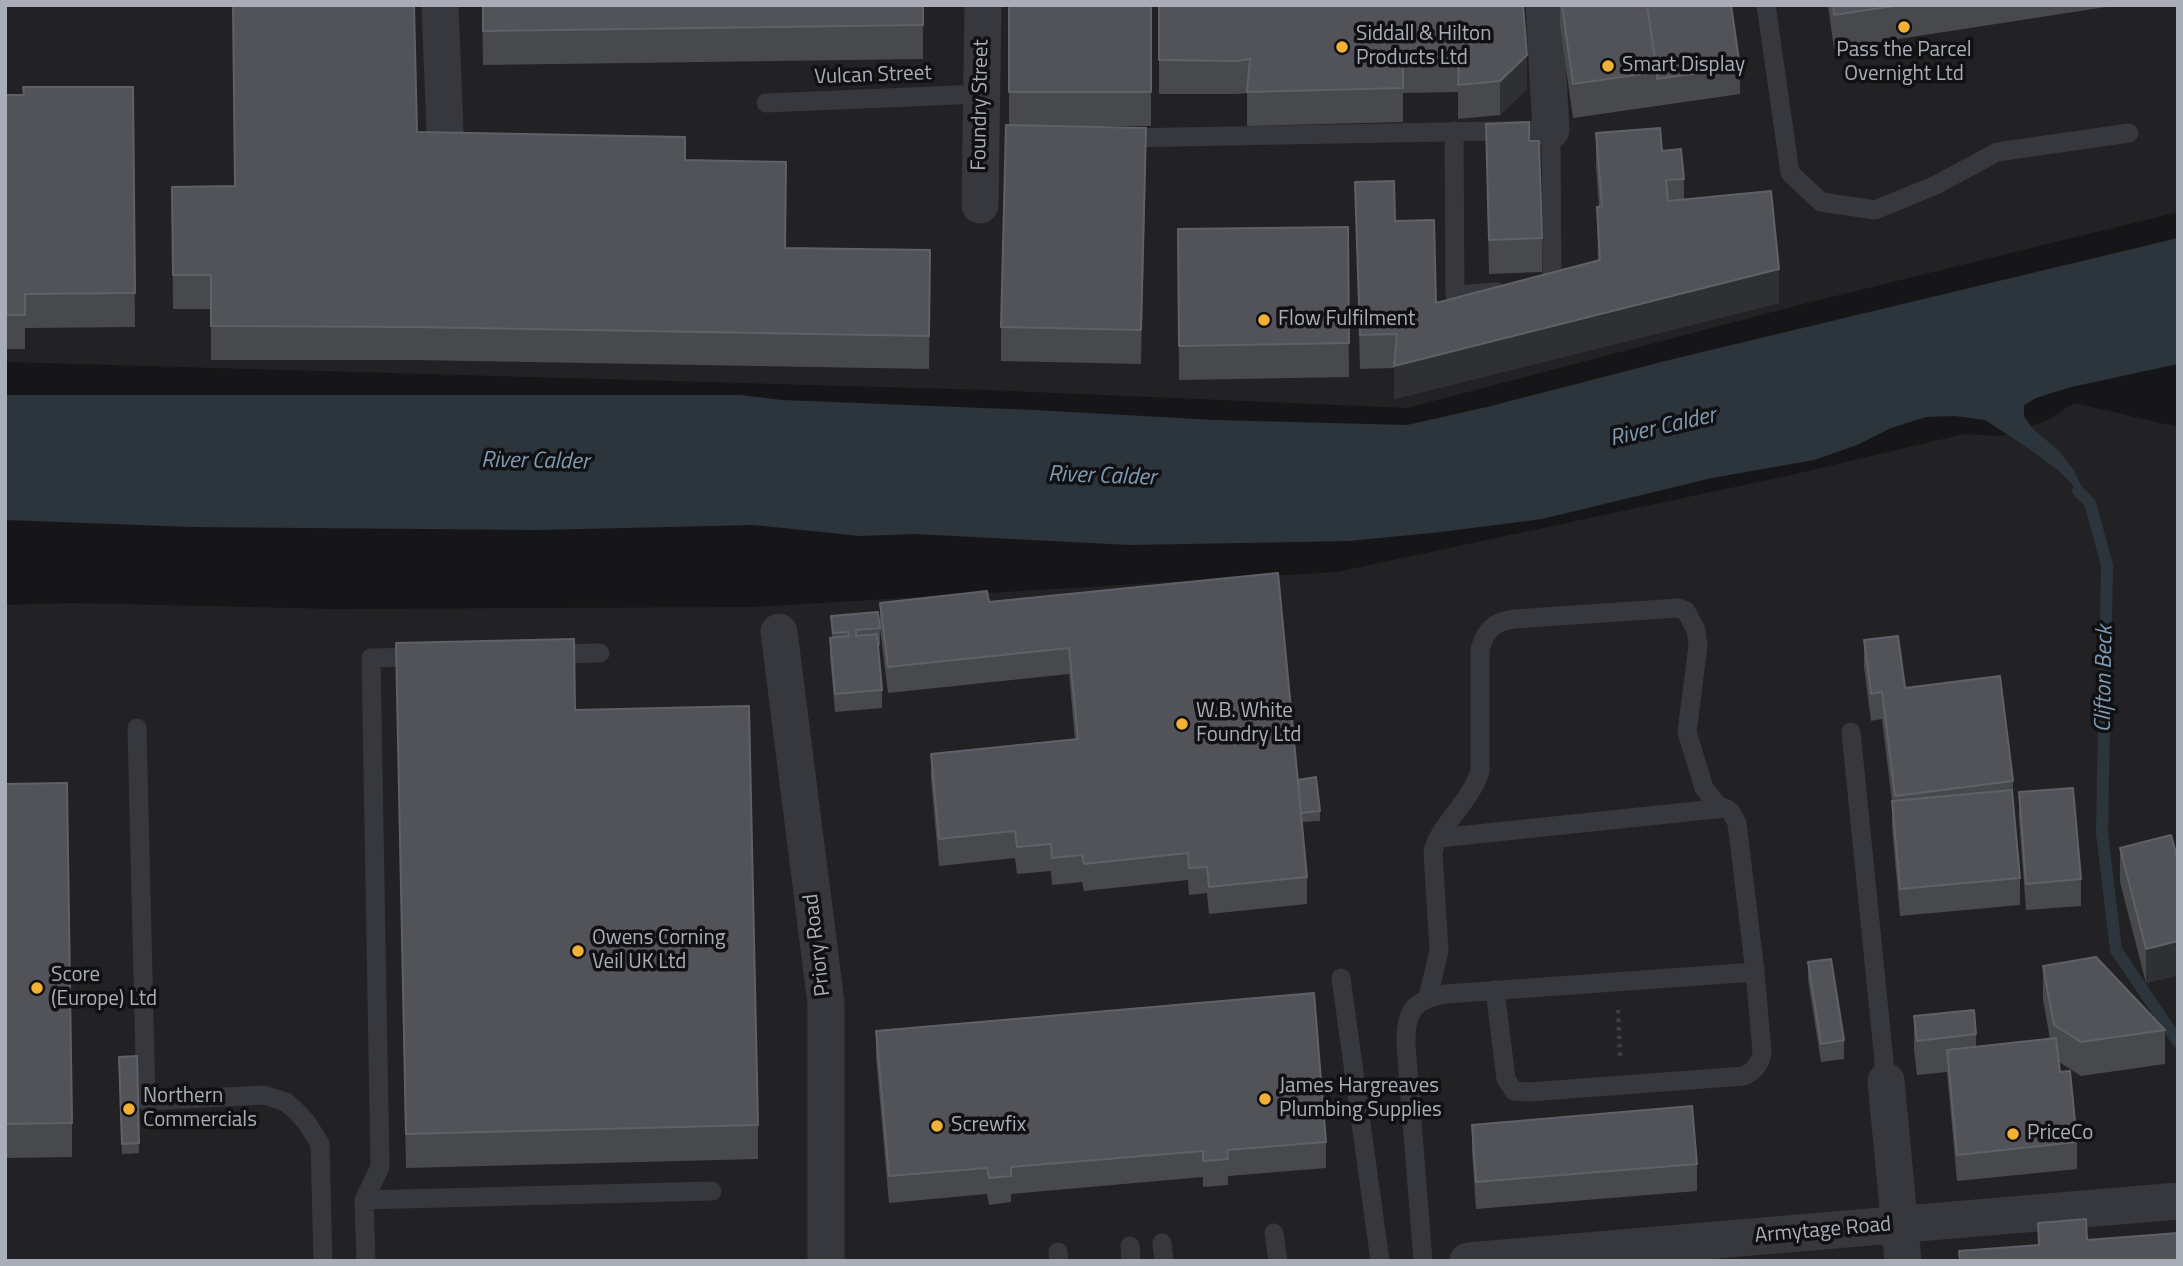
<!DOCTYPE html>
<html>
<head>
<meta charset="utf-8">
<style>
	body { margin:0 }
	#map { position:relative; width:2183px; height:1266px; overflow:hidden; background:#161618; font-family:"Titillium Web",sans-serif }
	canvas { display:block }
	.frame { position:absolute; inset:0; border:7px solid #a8adb8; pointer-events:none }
</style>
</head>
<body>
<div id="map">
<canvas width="2183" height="1266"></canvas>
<div class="frame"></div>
</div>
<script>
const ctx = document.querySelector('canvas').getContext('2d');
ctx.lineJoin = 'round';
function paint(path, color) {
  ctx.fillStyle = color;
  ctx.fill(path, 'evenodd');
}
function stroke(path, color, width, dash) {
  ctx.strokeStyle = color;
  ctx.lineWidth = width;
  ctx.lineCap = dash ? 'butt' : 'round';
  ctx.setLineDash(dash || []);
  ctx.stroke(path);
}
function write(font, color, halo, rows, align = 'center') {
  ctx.font = font + ' "Titillium Web",sans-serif';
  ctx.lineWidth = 7;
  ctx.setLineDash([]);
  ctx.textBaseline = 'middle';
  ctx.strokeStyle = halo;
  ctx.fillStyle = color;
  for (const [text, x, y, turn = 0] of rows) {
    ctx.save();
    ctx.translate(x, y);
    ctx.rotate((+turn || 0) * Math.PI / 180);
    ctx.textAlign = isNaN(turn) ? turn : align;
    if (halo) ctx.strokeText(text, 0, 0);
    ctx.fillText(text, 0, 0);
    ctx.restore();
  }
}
paint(new Path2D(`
	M5,5H2178V212L1803,304L1407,408L987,390L5,362Z
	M2074,403L2178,427V1261H5V605L74,603L335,609L754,607L1337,572L1791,475L1964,434L2001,436L2048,420Z`), '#222225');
paint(new Path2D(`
	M2178,238V364L2071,387L2036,398L2024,405V416L2032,428L2059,451L2073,469L2090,503L2059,471L2028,448L1985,420L1955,416L1926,417L1891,428L1857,445L1814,460L1712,478L1542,519L1441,532L1349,541L1130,545L914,534L860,536L754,525L537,530L194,527L5,520V395H740L782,400L1034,410L1215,420L1407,425L1487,407L1669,360Z`), '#2c353c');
stroke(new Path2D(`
	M2078,491L2090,503L2107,565L2102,833L2116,950L2178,1042`), '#2c353c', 12);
stroke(new Path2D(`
	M1618,1010L1620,1057`), '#3d3f44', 4.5, [3.5, 5]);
stroke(new Path2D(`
	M1766,5L1790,173L1821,202L1875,210L1936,185L1997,152L2129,133
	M766,103L981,94
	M1454,131L1455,295L1497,292
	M1122,138L1551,130L1552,287L1541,288
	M547,654L600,653
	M137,728L146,1101L264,1095L286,1102L297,1112L307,1123L320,1144L323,1261
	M1851,732L1886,1081
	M1341,978L1380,1261
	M1495,990L1506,1079L1514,1091L1529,1092L1744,1076C1754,1071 1761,1064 1762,1052L1755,972
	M1428,997L1439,951L1433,852C1438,826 1471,802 1480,771V649C1486,629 1494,622 1514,619L1678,608L1686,611L1696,630L1698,645L1687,732L1704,788L1719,807
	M364,1200L380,1167L371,658L422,657
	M1274,1233L1278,1261
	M1162,1243L1164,1261
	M1130,1246L1131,1261
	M1058,1252L1059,1261
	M366,1261L364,1200L712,1191
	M1423,1261L1406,1045C1405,1013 1412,1000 1445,994L1755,972L1737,823L1731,812L1725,808L1439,838`), '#37383d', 19);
stroke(new Path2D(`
	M440,5L445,132
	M1544,5L1551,130
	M980,205L983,5
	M779,632L826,1003V1261
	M1886,1081L1903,1261
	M1468,1261L2178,1201`), '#37383d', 37);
paint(new Path2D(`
	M482,5H923V59L483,65Z
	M1009,5H1151V126H1052L1146,162L1141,364L1001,361V327L1009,125Z
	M1159,5H1523L1527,89L1500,115L1458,119V92L1403,93V122L1247,126V93L1237,94H1159Z
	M1560,5H1731L1740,67V94L1573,118L1560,25Z
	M1828,5H2119L1834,49Z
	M133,87L135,327L25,328V349H5V95H23Z
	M1486,124L1529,141L1542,238V272L1489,274Z
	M417,132L685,160L786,196L785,248L930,284L929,369L414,360H211V309H173L172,187L234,186Z
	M1596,133L1662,151L1684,179V199L1779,303L1394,399V368L1360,369L1355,182L1395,221L1436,303L1598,261L1597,207H1599L1596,167Z
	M1348,227L1349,377L1179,380L1178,229Z
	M1278,573L1298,780L1320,811V821L1302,822L1307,877V904L1209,914L1207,893L1189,895L1188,880L1084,891L1082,882L1052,885L1051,871L1017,874L1015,858L939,866L931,780V754L1075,740L1069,674L888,693L880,629V603L989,602Z
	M831,616L880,628V646H878L882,690V708L835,712L830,656V638L832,637Z
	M1864,640L1905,688L2013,781V801L2020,878V905L1900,916L1892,827V801L1882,719L1871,721L1864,667Z
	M396,643L575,710L758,1125V1159L406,1168Z
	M5,784L72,1123V1157L5,1158Z
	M2019,792L2081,879V906L2026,910L2019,819Z
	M2120,848L2178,861V975L2146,983L2120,882Z
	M1808,962L1844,1040V1059L1821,1062L1808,980Z
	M2043,966L2165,1030V1064L2081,1076L2059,1062L2060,1072L2077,1142V1169L1957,1181L1947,1072L1917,1075L1914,1050V1016L1976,1034V1047L2050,1039L2043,1000Z
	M876,1031L1326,1142V1168L1228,1176V1185L1216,1186L1203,1187V1177L1011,1194V1202L989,1205L987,1194L889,1203L876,1057Z
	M137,1056L139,1153L122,1154L119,1057Z
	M1472,1125L1697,1164V1191L1476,1209L1472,1151Z`), '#47494d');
paint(new Path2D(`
	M1527,55V89L1500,115V81Z
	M1146,128V162L1141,364V330Z
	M930,250V284L929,369V336Z
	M1779,269V303L1394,399V366Z
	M2178,941V975L2146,983V949Z`), '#2f3033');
const building = new Path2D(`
	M233,5H414L417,132L685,137V160L786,162L785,248L930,250L929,336L414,327L211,326V275H173L172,187L235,186Z
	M483,5H923V25L483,31Z
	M1009,5H1151V92H1009Z
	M1159,5H1523L1527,55L1500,81L1458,85L1459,58L1403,59V88L1247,92L1250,59L1237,61L1159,60Z
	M1562,5H1647L1657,72L1573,84Z
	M1647,5H1731L1740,67L1657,79V72Z
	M1833,5H1900L1834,15Z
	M23,87H133L135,293L25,294V315H5V95H24Z
	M1529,122V141H1539L1542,238L1489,240L1486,124Z
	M1006,125L1146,128L1141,330L1001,327Z
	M1660,128L1662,151L1681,149L1684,179L1666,180L1668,201L1771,191L1779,269L1394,366L1397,334L1360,335L1355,182L1394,181L1395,221L1434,220L1436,303L1600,260L1597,207L1602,206L1596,133Z
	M1348,227L1349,343L1179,346L1178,229Z
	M1278,573L1307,877L1209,887L1207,867L1189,868L1188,853L1084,864L1082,855L1052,858L1051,844L1017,847L1015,831L939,839L931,754L1078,739L1069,648L888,667L880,603L987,591L989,602Z
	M878,612L880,628L856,630V636L877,634L882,690L835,694L830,638L849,636L848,632L833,633L831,616Z
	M1898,636L1905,688L2000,676L2013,781L1895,796L1882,692L1871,694L1864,640Z
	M574,639L575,710L749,706L758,1125L406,1134L396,643Z
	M1316,777L1320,811L1301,813L1298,780Z
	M67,783L72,1123L5,1124V784Z
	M2073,788L2081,879L2026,884L2019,792Z
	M2012,790L2020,878L1900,889L1892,801Z
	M2171,835L2178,861V941L2146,949L2120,848Z
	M2096,957L2165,1030L2081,1042L2054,1025L2043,966Z
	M1831,959L1844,1040L1821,1044L1808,962Z
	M1314,993L1326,1142L1227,1150L1228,1159L1216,1160L1203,1161V1151L1011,1167V1176L989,1178L987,1168L889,1176L876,1031Z
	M1974,1010L1976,1034L1917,1041L1914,1016Z
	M2056,1038L2060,1072L2070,1071L2077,1142L1957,1155L1947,1050Z
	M137,1056L139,1143L122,1144L119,1057Z
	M1692,1106L1697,1164L1476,1182L1472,1125Z
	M2086,1219L2087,1240L2178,1233V1261H1960L1959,1251L2039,1245L2038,1223Z`);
paint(building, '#525359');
stroke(building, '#5f6168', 2);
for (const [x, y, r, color] of [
	[1904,27,7,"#f2b134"],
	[1342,47,7,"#f2b134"],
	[1608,66,7,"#f2b134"],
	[1264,320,7,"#f2b134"],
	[1182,724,7,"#f2b134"],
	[578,951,7,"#f2b134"],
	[37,988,7,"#f2b134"],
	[1265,1099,7,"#f2b134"],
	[129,1109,7,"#f2b134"],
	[937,1126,7,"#f2b134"],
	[2013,1134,7,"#f2b134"]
]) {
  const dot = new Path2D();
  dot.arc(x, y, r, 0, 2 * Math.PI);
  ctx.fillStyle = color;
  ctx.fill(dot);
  stroke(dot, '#111113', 2.5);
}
write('21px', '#a8adb8', '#111113', [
	["Siddall & Hilton",1356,35],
	["Products Ltd",1356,59],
	["Pass the Parcel",1904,51,"center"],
	["Overnight Ltd",1904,75,"center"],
	["Smart Display",1622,66],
	["Flow Fulfilment",1278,320],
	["W.B. White",1196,712],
	["Foundry Ltd",1196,736],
	["Owens Corning",592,939],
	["Veil UK Ltd",592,963],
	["Score",51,976],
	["(Europe) Ltd",51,1000],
	["James Hargreaves",1279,1087],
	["Plumbing Supplies",1279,1111],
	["Northern",143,1097],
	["Commercials",143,1121],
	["Screwfix",951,1126],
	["PriceCo",2027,1134]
], 'left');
write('21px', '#a8adb8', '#111113', [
	["Vulcan Street",873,76,-2],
	["Foundry Street",981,105,-89],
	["Priory Road",818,945,-97],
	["Armytage Road",1823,1231,-5]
]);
write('italic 23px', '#7f9bb3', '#111113', [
	["River Calder",1663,428,-13],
	["River Calder",535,462,1],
	["River Calder",1102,477,2],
	["Clifton Beck",2105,679,-89]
]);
</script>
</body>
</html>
